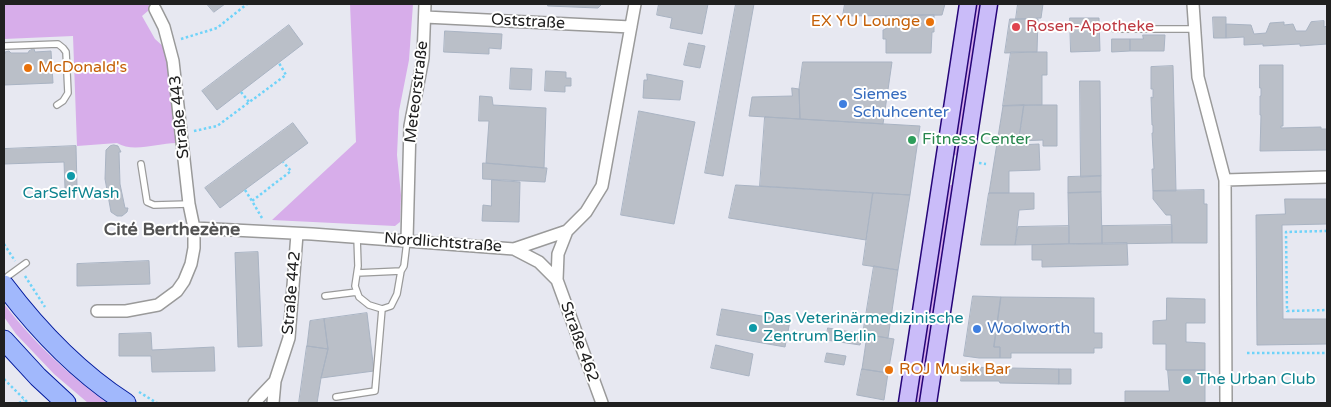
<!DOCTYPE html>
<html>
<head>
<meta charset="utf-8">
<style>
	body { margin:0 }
	#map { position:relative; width:1331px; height:407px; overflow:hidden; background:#e7e8f1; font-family:"Varela Round",sans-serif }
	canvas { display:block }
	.frame { position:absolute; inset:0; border:5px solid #202020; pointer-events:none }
</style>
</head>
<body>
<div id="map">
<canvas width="1331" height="407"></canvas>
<div class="frame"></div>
</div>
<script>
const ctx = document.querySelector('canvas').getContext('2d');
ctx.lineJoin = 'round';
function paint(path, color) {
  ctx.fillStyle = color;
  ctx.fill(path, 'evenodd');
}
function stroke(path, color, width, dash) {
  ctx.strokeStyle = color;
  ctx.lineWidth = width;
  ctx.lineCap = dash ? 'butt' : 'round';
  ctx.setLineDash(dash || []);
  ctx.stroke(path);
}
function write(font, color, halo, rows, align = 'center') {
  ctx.font = font + ' "Varela Round",sans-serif';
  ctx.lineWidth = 4;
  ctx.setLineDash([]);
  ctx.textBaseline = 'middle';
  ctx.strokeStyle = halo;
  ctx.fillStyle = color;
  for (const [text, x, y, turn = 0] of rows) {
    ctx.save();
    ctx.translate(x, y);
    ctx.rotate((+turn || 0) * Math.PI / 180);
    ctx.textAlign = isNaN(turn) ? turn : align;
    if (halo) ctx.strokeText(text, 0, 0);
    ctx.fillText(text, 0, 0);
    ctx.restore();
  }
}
paint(new Path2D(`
	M4,4H156L142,16L155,39L165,48L168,63L176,143C158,143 133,153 117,143L77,146L73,36L4,39Z
	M350,4H413L409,60L399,111L397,155L401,195L400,222L395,226L272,220L356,142Z
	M976,4H981L957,156L953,154Z
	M948,185H952V191L920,403H915Z
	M4,304C33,342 69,375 107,403H88L54,374L16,334L4,317Z`), '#d7adea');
const building = new Path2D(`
	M207,4H225L214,12Z
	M548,4H602L598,8L548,6Z
	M659,4H708L702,34L670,28L672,18L657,15Z
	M736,4H754L723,176L705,173Z
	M845,4H945L942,15L843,16Z
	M1018,4H1043L1041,18L1016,19Z
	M934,15V32H932L931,53H886V39H883V30L886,29L885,16Z
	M1213,17H1226V38H1214Z
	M1070,18H1099L1100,51L1071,52Z
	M1010,19H1038L1037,52L1005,53Z
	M1324,21V27L1327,26V44L1300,46V44L1263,46V44L1244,45V37L1226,38V24L1251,25L1254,34L1266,33L1270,23L1284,22V25L1293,24L1296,31H1306L1311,22Z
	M289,25L303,44L217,110L202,91Z
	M445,31L502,34L501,49L489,48V54L444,52Z
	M1143,35H1165L1164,51H1130V39H1143Z
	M1112,39H1130V51L1112,52Z
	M689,43L705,46L700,68L684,65Z
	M34,49L35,52L51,51L53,83L4,85V54H5V52L9,51L11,53H28L29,51Z
	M1011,52H1047V75H1042V105L1003,106Z
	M803,62H892L883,124L800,119L799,89Z
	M1260,65H1283V126H1281V128L1321,127V129H1327V150L1260,151L1261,115H1260V96H1261V88H1260Z
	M1173,66L1176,191H1153L1152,169H1154L1152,133H1153V125H1152L1151,97L1153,98V89H1151V67Z
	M511,68L532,69L531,90L510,89Z
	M546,71L566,72V78H571V86H565V92L545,91Z
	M647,74L683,81L680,100L643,98L644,80H647Z
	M1080,81H1100L1101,176L1081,177Z
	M792,88L799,89L800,119L749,116L752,97L792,96Z
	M480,96L492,97L493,105L546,108L544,168L486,163L489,121H479Z
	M1024,105L1018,145L1039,144L1040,170L1009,171V193H989L1003,106Z
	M1024,105H1057V146H1043V140L1019,141Z
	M639,111L695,122L674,224L621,215Z
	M765,117L920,126L910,195L760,186Z
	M293,123L308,143L220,208L205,188Z
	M114,145L118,146L121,152H119L120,184L125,208H128L127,212L122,216H117L111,212L105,179L106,150L110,146Z
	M76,146L77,187L65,188L64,162L4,164V149Z
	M483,163L547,168L545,182L483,179Z
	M1101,176V192L1068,193V177Z
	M492,180L520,182L519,222L482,221L483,205L491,206Z
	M736,185L873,193L866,240L729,218Z
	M1204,190V204H1207V243H1172L1171,215H1166L1153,199V191Z
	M1101,192L1102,244H1069L1068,193Z
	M873,193L910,195L898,270L863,265Z
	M989,193H1034V209L1019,210L1015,245H981Z
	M1285,199H1327V224L1282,225L1283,319H1327V344L1257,345L1256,215L1285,214Z
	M1172,225V243L1102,244V226Z
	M1069,226V244L1015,245L1018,227Z
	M1127,243L1128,265L1042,267V260H1032V245Z
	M258,252L262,346L238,347L235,253Z
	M149,261L150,284L77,286V264Z
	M874,266L898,270L888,338L863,334Z
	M973,296L1001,297L994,347H1000V358H979L964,356Z
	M1001,297L1094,298V333H1102V348H1094V353H1011V358H1000V347H994Z
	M1167,298L1205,299V323H1186V342L1205,343V370H1166V344H1153V321L1166,320Z
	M722,309L790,321L785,347L717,335Z
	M367,313L374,371L321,378L328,349L324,319Z
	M324,319L328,349L307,346L310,321Z
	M828,328L863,334L860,345L826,340Z
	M151,333L152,350L214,347L215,371L152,372L151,356H119V334Z
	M863,334L894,339L888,373L862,369L866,342H862Z
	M716,345L753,354L749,376L711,368Z
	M307,346L328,349L321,378L317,403H299Z
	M827,353L846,356L844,365L825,362Z
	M963,367L1059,369V384L1000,383L999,381H961Z
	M862,369L888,373L884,400L857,395Z
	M1059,369H1071V384H1059Z
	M1168,370H1205V403H1125V391H1169Z`);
paint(building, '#babfc8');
stroke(building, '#a9b3c2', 1);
const lane = new Path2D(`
	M1115,29H1194
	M4,46L58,44L63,48L66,52L68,93L63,101L57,105
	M141,164L147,202L154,205L189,204
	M357,273L401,271L404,266L407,241
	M4,279L26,263
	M325,296L357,292
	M382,309L391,306L397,294L401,271
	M336,397L375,391L382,309L369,305L359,297L355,286L358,266L357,237`);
const street = new Path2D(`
	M1193,4L1198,77L1225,180L1226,403
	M425,17L631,27
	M1225,180L1327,177
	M194,228L312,234L514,249L567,231L586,212L602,186L635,4
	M407,240L410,126L423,58L425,4
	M514,249L539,262L557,280L602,403
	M557,280L558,254L567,231
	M97,311H126L158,305L177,291L184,281L191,264L194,248V228L189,204L173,61L164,27L155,9
	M254,403L275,381
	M273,403L275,381L289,338L297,234`);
const secondary = new Path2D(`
	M907,403L968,4
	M928,403L989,4`);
const primary = new Path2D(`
	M4,285C38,330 78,372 126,403
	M4,340L38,377L66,403`);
stroke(lane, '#9a9a9a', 8);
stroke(street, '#9a9a9a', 14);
stroke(secondary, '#260579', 19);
stroke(primary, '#01199c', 21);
stroke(new Path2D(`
	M181,39L217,28L247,4
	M241,92L249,102
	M194,131L217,126L286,75L279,63
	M979,163L986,164
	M245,190L252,201
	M262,218L252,201L291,171L283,162
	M1327,231L1286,232L1287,311L1327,310
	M4,244L15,261
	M25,276L45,307
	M1247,353H1327
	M4,379L28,403
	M139,392L157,403
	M19,403L24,400`), '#6fd3f9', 2.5, [2.5, 2.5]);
stroke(lane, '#fff', 5.5);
stroke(street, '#fff', 11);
stroke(secondary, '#cabcf9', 16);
stroke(primary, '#a1b8fc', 19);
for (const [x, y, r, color] of [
	[930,22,5,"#e8710a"],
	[1016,27,5,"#e0444e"],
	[28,68,5,"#e8710a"],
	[843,104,5,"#3f7fe0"],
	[912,140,5,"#2e9e5b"],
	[71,176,5,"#0f9aa8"],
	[753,328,5,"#0f9aa8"],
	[977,329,5,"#3f7fe0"],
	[889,370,5,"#e8710a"],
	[1187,380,5,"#0f9aa8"]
]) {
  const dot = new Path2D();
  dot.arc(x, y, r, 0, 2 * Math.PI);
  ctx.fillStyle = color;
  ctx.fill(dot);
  stroke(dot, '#fff', 2);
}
write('16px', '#202020', '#fff', [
	["Oststraße",528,22,3],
	["Meteorstraße",417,92,-83],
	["Straße 443",180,117,-96],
	["Nordlichtstraße",443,243,4],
	["Straße 442",292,293,-85],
	["Straße 462",579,342,70]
]);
write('16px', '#c56008', '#fff', [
	["EX YU Lounge",920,22,"right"],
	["McDonald's",38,68],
	["ROJ Musik Bar",899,370]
], 'left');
write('16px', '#be3a42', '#fff', [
	["Rosen-Apotheke",1026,27]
], 'left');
write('16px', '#366cbe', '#fff', [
	["Siemes",853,95],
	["Schuhcenter",853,113],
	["Woolworth",987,329]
], 'left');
write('16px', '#27864d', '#fff', [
	["Fitness Center",922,140]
], 'left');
write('16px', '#0d838f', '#fff', [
	["CarSelfWash",71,194,"center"],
	["Das Veterinärmedizinische",763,319],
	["Zentrum Berlin",763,337],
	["The Urban Club",1197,380]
], 'left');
write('bold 18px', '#535353', '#fff', [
	["Cité Berthezène",172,230]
]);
</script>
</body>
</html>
